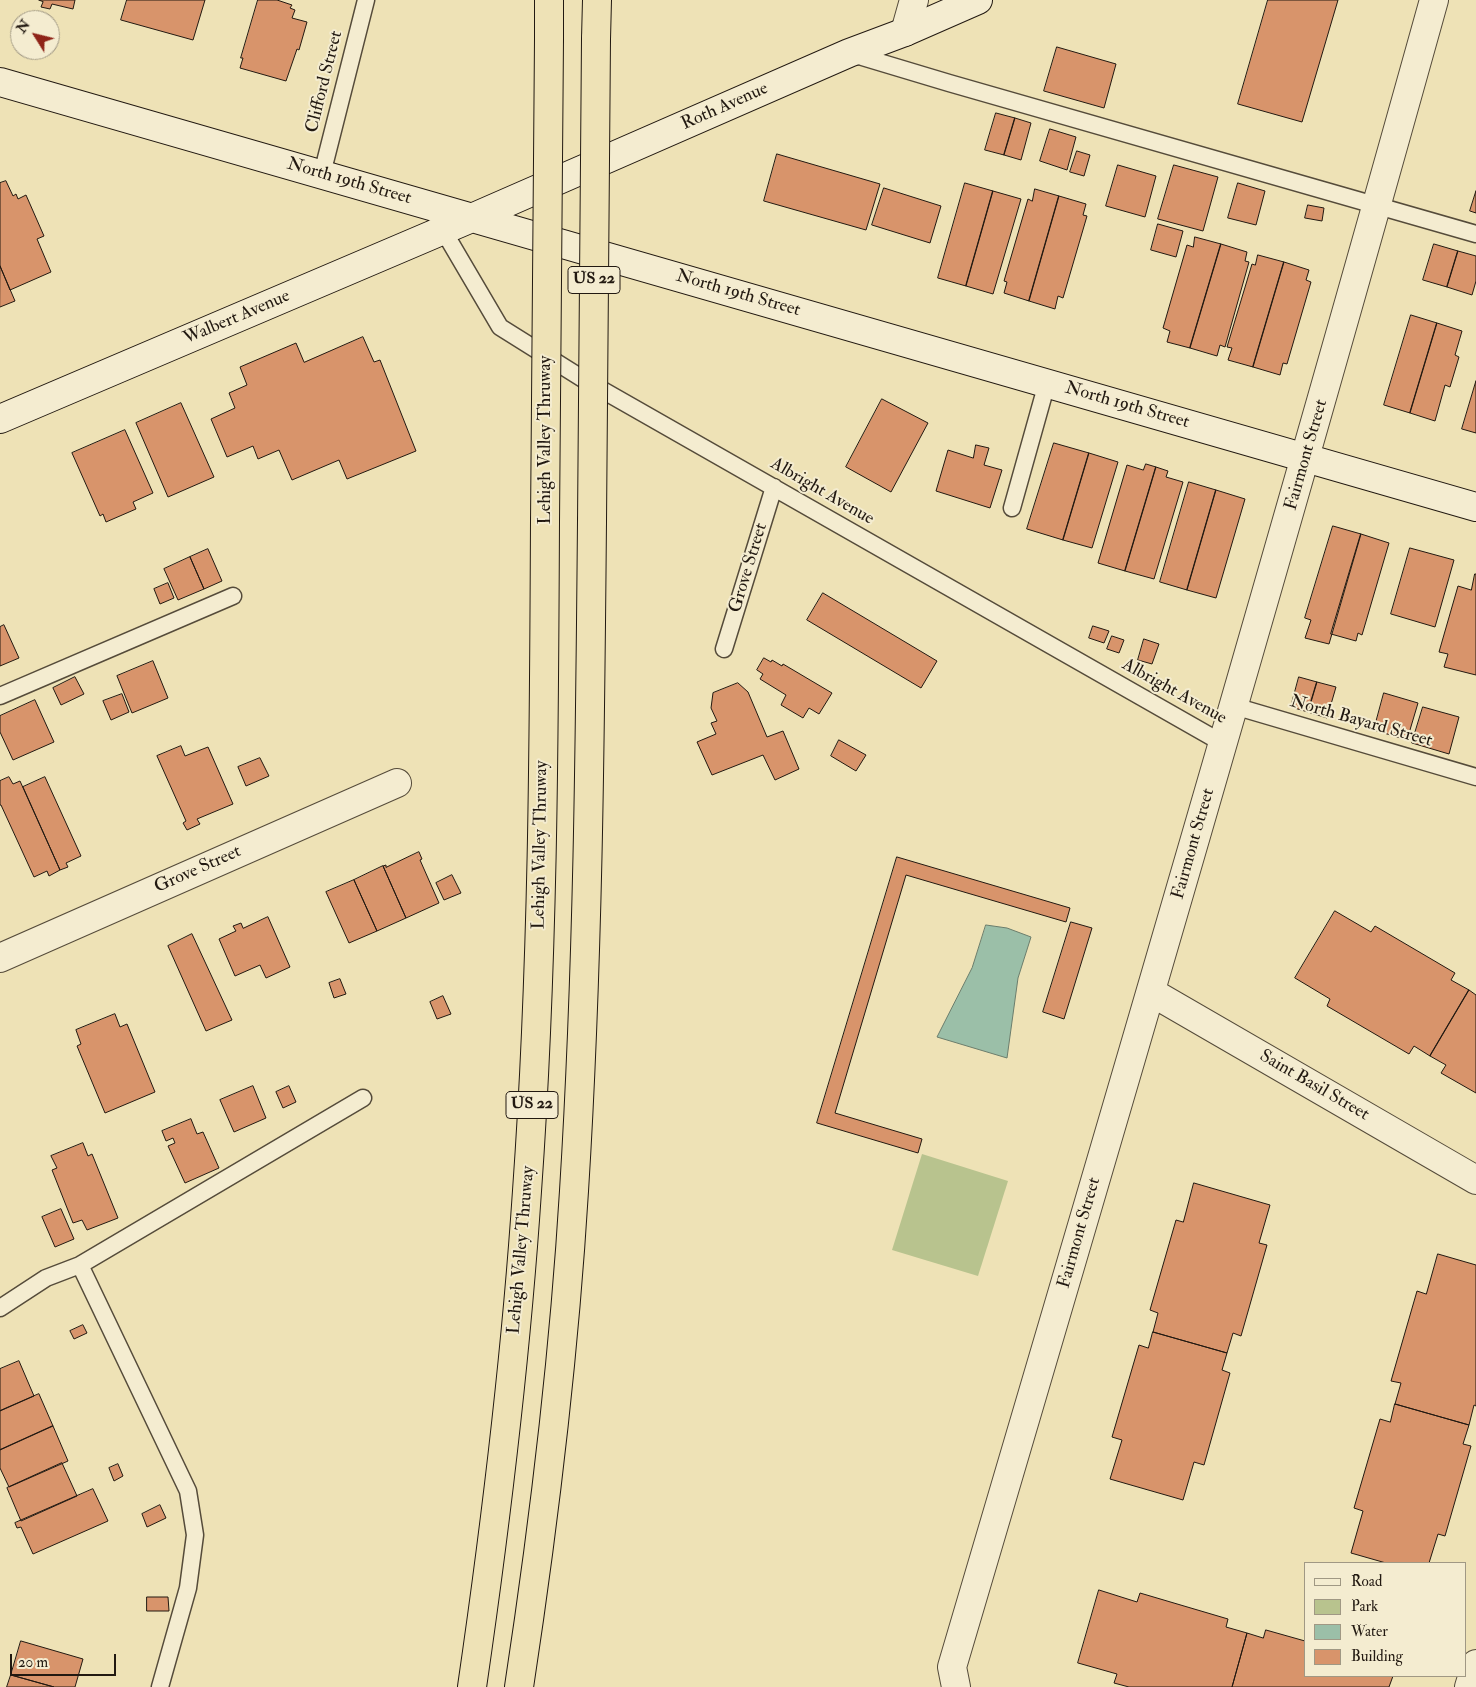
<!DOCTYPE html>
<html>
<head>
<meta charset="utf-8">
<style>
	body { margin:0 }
	#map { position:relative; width:1476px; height:1687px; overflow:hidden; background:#eee2b6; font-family:"IM FELL Double Pica",serif }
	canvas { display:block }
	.legend { position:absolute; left:1304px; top:1562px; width:162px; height:115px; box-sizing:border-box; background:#f4ecd0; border:1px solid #a09884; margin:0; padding:6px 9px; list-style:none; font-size:15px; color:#221911 }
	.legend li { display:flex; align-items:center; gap:10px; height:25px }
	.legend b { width:25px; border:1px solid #a09884 }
	.north { position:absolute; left:10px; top:10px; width:50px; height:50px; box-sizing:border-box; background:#f4ecd0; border:1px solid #a09884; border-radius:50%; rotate:306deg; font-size:14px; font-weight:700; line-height:20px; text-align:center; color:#221911 }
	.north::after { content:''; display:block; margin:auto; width:18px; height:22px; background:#8f2418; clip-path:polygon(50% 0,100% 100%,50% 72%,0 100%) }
	.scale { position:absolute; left:10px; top:1654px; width:106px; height:22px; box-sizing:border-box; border:2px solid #221911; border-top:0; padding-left:6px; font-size:15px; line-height:18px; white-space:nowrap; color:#221911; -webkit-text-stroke:4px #f4ecd0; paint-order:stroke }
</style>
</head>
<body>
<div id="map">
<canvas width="1476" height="1687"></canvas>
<ul class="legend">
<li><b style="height:6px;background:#f4ecd0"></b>Road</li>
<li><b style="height:14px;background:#b8c38e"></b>Park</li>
<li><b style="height:14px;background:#9bbfa8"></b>Water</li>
<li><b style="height:14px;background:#d8946b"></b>Building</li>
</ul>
<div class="north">N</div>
<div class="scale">20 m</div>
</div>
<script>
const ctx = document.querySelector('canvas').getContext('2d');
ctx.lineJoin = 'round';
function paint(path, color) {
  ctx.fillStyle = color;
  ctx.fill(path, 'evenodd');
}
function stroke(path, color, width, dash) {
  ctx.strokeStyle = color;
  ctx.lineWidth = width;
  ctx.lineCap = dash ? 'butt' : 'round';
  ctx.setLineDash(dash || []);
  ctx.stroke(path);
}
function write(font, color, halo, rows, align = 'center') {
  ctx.font = font + ' "IM FELL Double Pica",serif';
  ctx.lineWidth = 4;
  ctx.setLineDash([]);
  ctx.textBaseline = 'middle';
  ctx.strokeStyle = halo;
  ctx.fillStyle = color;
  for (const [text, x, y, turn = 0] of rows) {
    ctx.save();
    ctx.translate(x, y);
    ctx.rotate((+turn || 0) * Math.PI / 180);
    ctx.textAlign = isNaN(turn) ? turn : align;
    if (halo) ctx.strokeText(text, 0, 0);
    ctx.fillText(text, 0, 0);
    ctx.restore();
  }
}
paint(new Path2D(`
	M922,1154L1008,1181L978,1276L892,1250Z`), '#b8c38e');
const water = new Path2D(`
	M986,925L1007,928L1031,937L1018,978L1007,1058L937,1037L972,968Z`);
paint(water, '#9bbfa8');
stroke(water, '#6b7d6c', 1);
const building = new Path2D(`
	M39,0H75L73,9L52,4L50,9L41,7L43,2Z
	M127,0H205L193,40L121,20Z
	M258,0H277L292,5L290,8L295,10L292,18L307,22L299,50L297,49L286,81L240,68L243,58H241Z
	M1268,0H1338L1302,122L1238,104Z
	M1057,47L1116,64L1104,108L1044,91Z
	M996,113L1015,118L1004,155L985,150Z
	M1015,118L1031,123L1021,160L1004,155Z
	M1050,129L1076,137L1067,170L1040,161Z
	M1077,151L1090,155L1084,176L1070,172Z
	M777,154L880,184L866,230L764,201Z
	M1118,165L1156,176L1145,217L1106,206Z
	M1174,165L1218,177L1203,231L1158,219Z
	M6,181L13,196L16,194L18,199L26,195L44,236L37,239L51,272L10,290L0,266V183Z
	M965,183L993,191L966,286L938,278Z
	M1238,183L1265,191L1256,225L1228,218Z
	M884,188L941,206L930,243L872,225Z
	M1035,189L1059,196L1029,301L1004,293L1007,282L1004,281L1028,199L1032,201Z
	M993,191L1021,199L993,294L966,286Z
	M1476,191V213L1470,211Z
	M1059,196L1086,204L1083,215L1087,216L1063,298L1058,296L1055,309L1029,301Z
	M1308,205L1324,208L1322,221L1305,218Z
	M1158,224L1183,231L1176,257L1151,250Z
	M1195,237L1221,244L1190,348L1167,342L1170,331L1163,328L1187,245L1193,247Z
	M1221,244L1247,252L1245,261L1249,262L1225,347L1220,345L1217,356L1190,348Z
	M1434,244L1458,251L1447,287L1423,280Z
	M1458,251L1476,256V281L1472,295L1447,287Z
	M1258,255L1284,262L1253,367L1228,360L1232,348L1227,347L1252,264L1255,265Z
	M1284,262L1309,270L1306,280L1311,282L1287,364L1283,363L1280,375L1253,367Z
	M0,266L15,301L0,307Z
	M1411,315L1437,323L1410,413L1384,405Z
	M1437,323L1462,331L1455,355L1459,357L1450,387L1445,385L1435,421L1410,413Z
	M363,337L374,362L380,360L416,451L347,479L339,460L292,480L279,450L258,459L253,446L227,457L211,419L235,408L229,393L247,385L240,367L296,343L304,362Z
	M1476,381V433L1462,429Z
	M882,399L928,423L891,492L846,467Z
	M181,403L214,477L168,497L136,423Z
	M125,430L153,493L133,502L136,509L106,522L103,514L100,516L72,453Z
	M1054,443L1089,453L1063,540L1027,529Z
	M976,445L989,448L984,465L1002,470L990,508L936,491L948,450L973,458Z
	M1089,453L1118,462L1092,548L1063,540Z
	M1146,464L1156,467L1125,571L1098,563L1127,465L1143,470Z
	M1156,467L1168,471L1166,477L1183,482L1154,579L1125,571Z
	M1189,482L1216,490L1187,590L1160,582Z
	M1216,490L1245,499L1216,598L1187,590Z
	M1333,526L1361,534L1329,644L1305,638L1311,620L1305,618Z
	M1361,534L1389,543L1362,635L1358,633L1356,641L1331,634Z
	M1410,548L1454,560L1435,627L1391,614Z
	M208,549L222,581L204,589L190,557Z
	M190,557L204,589L178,600L164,569Z
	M1475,574H1476V675L1444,667L1448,654L1439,652L1458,586L1471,590Z
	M168,583L174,598L160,604L154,589Z
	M823,593L937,661L921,688L807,620Z
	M4,625L19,658L0,666V627Z
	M1093,626L1109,631L1104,643L1089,638Z
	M1112,636L1124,640L1119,653L1107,649Z
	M1144,639L1159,644L1152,664L1138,660Z
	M764,658L771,662L772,660L782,666L783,664L832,693L819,714L809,708L803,718L781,705L786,695L760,679L763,674L757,670Z
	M153,661L168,698L132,713L117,676Z
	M75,677L84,694L61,705L53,688Z
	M1299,677L1317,682L1308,712L1291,707Z
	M1317,682L1336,687L1327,718L1308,712Z
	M738,683L748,692L767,737L783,731L799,769L775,780L763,755L712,775L697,742L716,734L711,723L717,721L711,708L713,693Z
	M1384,693L1418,703L1407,740L1374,730Z
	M122,694L129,712L111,720L103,701Z
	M35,700L54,742L13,760L0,732V716Z
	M1423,707L1459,717L1449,754L1412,743Z
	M839,740L866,755L856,771L831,756Z
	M181,746L185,756L208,747L233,804L197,819L200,824L187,830L183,823L186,821L157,756Z
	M260,758L269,776L246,786L238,767Z
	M9,777L13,784L20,781L60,870L49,876L47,871L34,877L1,805H0V781Z
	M45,777L81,856L66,863L68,867L60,870L23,787Z
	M419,852L422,859L420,860L439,903L406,918L383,866L386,865V867Z
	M897,857L1070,908L1066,922L906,875L835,1113L922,1139L918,1153L817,1123Z
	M383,866L406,918L377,931L354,880Z
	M452,875L461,893L444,900L436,883Z
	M354,880L377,931L349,943L326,892Z
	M1335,911L1371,932L1375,926L1455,973L1451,980L1469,990L1430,1056L1414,1046L1409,1054L1327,1006L1330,999L1295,978Z
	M268,917L290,967L266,978L260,965L235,976L219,939L236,931L233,926L241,923L243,928Z
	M1071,922L1092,928L1064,1019L1043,1012Z
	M192,934L232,1020L206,1031L168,946Z
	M340,979L346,994L334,998L329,983Z
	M1469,990L1476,995V1093L1441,1073L1446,1065L1430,1056Z
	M443,996L451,1014L437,1019L430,1002Z
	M115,1014L120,1027L127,1024L155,1092L105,1113L77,1046L81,1044L76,1030Z
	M253,1086L266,1118L234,1132L220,1100Z
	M289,1086L296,1102L283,1108L276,1092Z
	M191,1119L197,1134L203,1132L219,1168L185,1183L168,1146L175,1143L173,1138L166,1141L162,1131Z
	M83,1143L88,1156L92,1154L118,1218L87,1230L82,1220L73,1223L52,1170L57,1168L51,1156Z
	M1194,1183L1270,1205L1259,1243L1267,1245L1241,1336L1233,1333L1227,1353L1153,1332L1158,1313L1150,1310L1176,1220L1183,1222Z
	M61,1209L74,1239L55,1247L42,1217Z
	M1438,1254L1476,1265V1406L1474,1405L1469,1425L1395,1404L1401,1383L1391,1381L1417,1291L1426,1294Z
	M83,1325L87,1333L74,1339L70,1331Z
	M1153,1332L1227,1353L1222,1370L1230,1373L1204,1465L1194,1462L1183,1500L1110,1479L1122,1440L1112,1437L1139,1345L1148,1348Z
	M19,1361L34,1396L0,1411V1369Z
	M39,1394L53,1426L0,1450V1411Z
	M1395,1404L1469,1425L1463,1444L1471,1446L1445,1536L1438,1534L1429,1563H1386L1351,1553L1363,1511L1354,1508L1380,1419L1390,1422Z
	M53,1426L68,1461L9,1487L0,1468V1450Z
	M62,1463L77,1496L21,1521L7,1488Z
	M118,1464L123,1476L114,1481L109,1468Z
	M93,1489L108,1521L33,1554L21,1527L17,1528L15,1523Z
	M160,1505L166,1518L147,1527L142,1514Z
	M1099,1590L1137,1602L1140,1593L1228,1619L1226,1627L1247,1633L1232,1687H1129L1114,1683L1117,1674L1078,1663Z
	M147,1597H168L169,1611H147Z
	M1266,1630L1305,1641V1676H1393L1389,1687H1232L1247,1633L1263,1638Z
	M21,1641L83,1659L75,1687H54L11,1675Z
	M11,1675L54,1687H7Z`);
paint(building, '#d8946b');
stroke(building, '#221911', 1);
const lane = new Path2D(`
	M849,53L949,83L1476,234
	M322,174L366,0
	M443,230L500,327L583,379L1224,744
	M1012,508L1047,383
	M724,649L774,487
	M0,696L233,596
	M1234,706L1476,777
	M80,1265L188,1491L195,1535L188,1588L160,1687
	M0,1308L46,1278L80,1265L363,1098`);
const street = new Path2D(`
	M905,32L914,0
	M0,958L397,783
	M1151,992L1476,1180
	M956,1687L952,1667C1116,1112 1279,557 1434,0
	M1469,1687L1476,1664`);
const secondary = new Path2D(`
	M0,82L1476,507
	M0,419L474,217L849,53L905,32L978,0`);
const highway = new Path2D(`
	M549,39V0
	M596,39L597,0
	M472,1687C496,1522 516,1357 527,1191C543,968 544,744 545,521
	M519,1687C544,1523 564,1357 574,1191C588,968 590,744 592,521`);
stroke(lane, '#554b3a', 19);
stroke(street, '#554b3a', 30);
stroke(secondary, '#221911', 30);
stroke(highway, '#221911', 30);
stroke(lane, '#f4ecd0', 16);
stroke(street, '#f4ecd0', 28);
stroke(secondary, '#f4ecd0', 28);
stroke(highway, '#eee2b6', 28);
const highwayBridge = new Path2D(`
	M545,521L549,39
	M592,521L596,39`);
stroke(highwayBridge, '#221911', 30, []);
stroke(highwayBridge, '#eee2b6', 28);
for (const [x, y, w] of [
	[594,280,52],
	[532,1105,52]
]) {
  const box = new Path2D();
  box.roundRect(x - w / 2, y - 13.5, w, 27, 4);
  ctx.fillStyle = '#f4ecd0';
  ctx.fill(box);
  stroke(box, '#221911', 1);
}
write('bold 16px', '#221911', null, [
	["US 22",594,280],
	["US 22",532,1105]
]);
write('18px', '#221911', '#f4ecd0', [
	["Clifford Street",325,82,-76],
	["Roth Avenue",725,107,-24],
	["North 19th Street",349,182,16],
	["North 19th Street",738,294,16],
	["Walbert Avenue",237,318,-23],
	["North 19th Street",1127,406,16],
	["Lehigh Valley Thruway",546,440,-90],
	["Fairmont Street",1307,455,-74],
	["Albright Avenue",822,492,30],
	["Grove Street",749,568,-73],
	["Albright Avenue",1174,692,29],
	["North Bayard Street",1361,722,16],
	["Fairmont Street",1194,844,-74],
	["Lehigh Valley Thruway",541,845,-89],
	["Grove Street",198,870,-24],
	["Saint Basil Street",1314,1086,30],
	["Fairmont Street",1080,1233,-74],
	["Lehigh Valley Thruway",522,1250,-85]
]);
</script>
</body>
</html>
